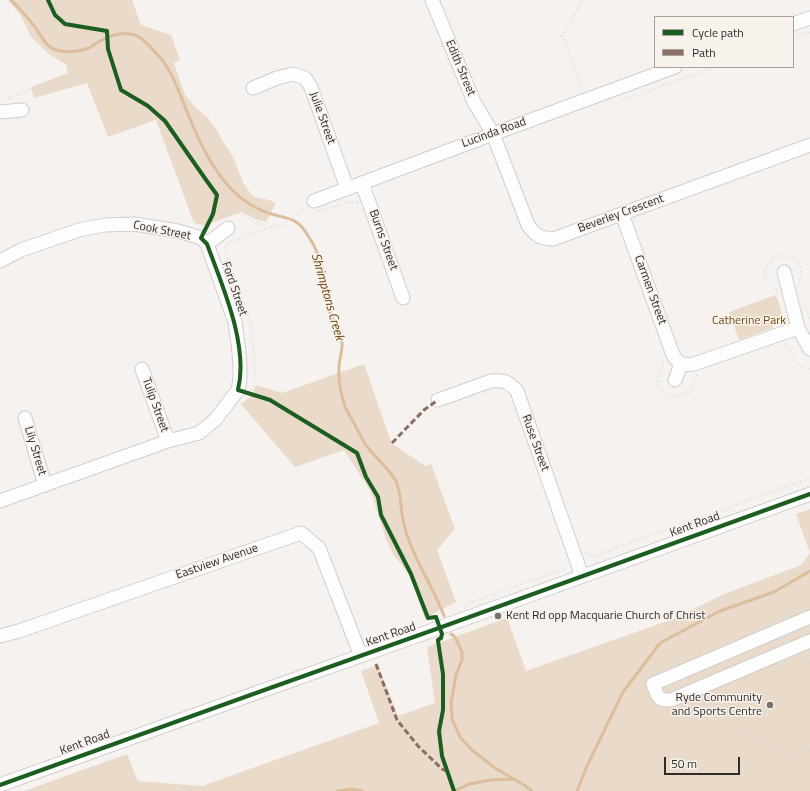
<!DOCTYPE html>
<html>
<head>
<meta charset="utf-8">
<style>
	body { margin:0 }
	#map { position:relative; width:810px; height:791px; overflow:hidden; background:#f5f2f0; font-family:"Titillium Web",sans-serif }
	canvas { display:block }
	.legend { position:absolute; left:654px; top:16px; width:140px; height:52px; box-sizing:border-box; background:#f8f2ed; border:1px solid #a8a39f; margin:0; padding:5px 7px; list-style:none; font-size:12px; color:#2f2d2b }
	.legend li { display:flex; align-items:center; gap:8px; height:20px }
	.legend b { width:20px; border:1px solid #a8a39f }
	.scale { position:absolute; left:664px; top:757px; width:76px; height:18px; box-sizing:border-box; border:2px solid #2f2d2b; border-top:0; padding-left:5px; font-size:12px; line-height:14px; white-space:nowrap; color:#2f2d2b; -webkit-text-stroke:3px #f8f2ed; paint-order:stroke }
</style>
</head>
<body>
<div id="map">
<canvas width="810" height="791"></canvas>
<ul class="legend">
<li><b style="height:5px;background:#1b5e20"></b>Cycle path</li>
<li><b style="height:5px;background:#8d6e63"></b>Path</li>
</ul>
<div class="scale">50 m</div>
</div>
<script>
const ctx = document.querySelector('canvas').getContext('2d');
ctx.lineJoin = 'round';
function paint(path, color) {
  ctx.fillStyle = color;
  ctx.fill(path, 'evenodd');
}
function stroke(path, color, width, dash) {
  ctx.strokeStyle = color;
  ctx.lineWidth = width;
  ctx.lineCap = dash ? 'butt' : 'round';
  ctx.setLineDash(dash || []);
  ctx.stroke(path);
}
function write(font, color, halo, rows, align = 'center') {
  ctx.font = font + ' "Titillium Web",sans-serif';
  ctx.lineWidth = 3;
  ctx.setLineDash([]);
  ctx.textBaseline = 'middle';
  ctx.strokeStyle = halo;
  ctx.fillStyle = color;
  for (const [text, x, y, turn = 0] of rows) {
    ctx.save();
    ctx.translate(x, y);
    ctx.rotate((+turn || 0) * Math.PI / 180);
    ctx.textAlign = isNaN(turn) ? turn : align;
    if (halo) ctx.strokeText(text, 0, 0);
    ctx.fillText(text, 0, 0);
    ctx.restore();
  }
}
paint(new Path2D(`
	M8,0H132L141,25L171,35L180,60L174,63L185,95L196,108L208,118L216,129L224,143L232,155L244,184L251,194L255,197L269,200L276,203L266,222L255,219L241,212L214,222L203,225L194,223L156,120L108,137L87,83L34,98L31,87L68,73L66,64L50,55L31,37L21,16Z
	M776,295C778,302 786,315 778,320C777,322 774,322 772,323L773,328L739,340L729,312Z
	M364,364L390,439L393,444L425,466L431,464L455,529L437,550L456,602L425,618L409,574L393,554L386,539L371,492L344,450L295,467L241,404L251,396L256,385L282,393Z
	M810,509V791H24L127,754L138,781L202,786L379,723L361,671L378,665L398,716L435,703L427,647L507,618L526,671L673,619L722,595L801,565L810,553L796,514Z`), '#e9daca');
stroke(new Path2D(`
	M11,0C18,7 25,14 31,22C39,31 44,46 56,50C66,53 79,52 89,48C93,46 96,43 100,41C112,34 131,29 143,40C150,46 157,54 163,61C173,75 179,91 185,107C194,129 203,151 217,171C230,191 246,205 268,213C286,219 296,216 307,234C316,247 322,263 324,278C326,287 326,298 328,307C331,319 340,330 342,342C343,351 339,359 339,367C338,381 341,396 346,409C349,415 353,421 356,427C360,434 363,443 369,449C377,459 390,470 396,481C401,493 400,502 402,514C403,521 405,528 407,535C416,563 434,588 444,616
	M451,634L455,637L462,652V660L456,675L451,703L452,719L460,737L473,751L495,768L524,785L532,791
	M337,791L352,789L362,791
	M455,791L469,784L491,780L514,779
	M577,791L587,766L623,692L660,643L720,611L774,592L810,571`), '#dcbe9d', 3);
const minor = new Path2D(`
	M432,0L474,102L493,134L528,225C536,236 539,238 553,239L810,145
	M793,24L810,18
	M253,88L277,78L293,74L305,78L311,87L347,188
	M0,112L22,110
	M362,183L403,298
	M314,201L493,134L675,67
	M622,214L673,355C678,364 684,366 694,364L798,328
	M207,244L228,228
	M0,261L21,250L79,230L105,225L134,224L178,231L201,238L207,244
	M784,272L798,328L810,349
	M142,369L168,441
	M675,380L681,364
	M438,400L491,381C505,380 507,381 517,391L582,576
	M25,418L45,485
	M0,501L168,441L199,433L215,420L238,390L240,379V368L239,352L235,322L207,244
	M810,617L653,684C658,696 657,701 671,700L810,641
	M0,636L19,631L301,533L319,548L361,656
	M0,785L256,693L439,628L810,494`);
stroke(minor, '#d0cecc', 15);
stroke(new Path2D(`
	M105,0L107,31
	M793,38L810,32
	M581,85L562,36L583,0
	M622,99L624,100L714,67
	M10,100L8,97L63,80L76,78L96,68L108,49
	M217,195L237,212L268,228L285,223L305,208
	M318,211L320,212L348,202H357
	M777,291C774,288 770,286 767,282C757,265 781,247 795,260C798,263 801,268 801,272C801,276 800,280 799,284
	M805,306L810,320
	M784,344C797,352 791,366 810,369
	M663,361C663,368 658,373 658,379C657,388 665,396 673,396C679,397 686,393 692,391C692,385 692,380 697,375
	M250,394L254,386L255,378L253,342L251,325L232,271L225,248L228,243L268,228
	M586,554H587L592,557L810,478
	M465,606L469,603L564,569L567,565
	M492,621L508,667L512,677L520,687L529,697L531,704
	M806,656L810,666
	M711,693C715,702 718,712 724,718C732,726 775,753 786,754C794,755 802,753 810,750`), '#dbd9d9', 2, [1, 3]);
stroke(minor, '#fefdfd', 13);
stroke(new Path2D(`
	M392,443L424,410L438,400
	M376,664L397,720L418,746L442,769L446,771`), '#8d6e63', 3, [6, 3]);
stroke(new Path2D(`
	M48,0L55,15L65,24L107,31L108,49L121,90L148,106L165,121L204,177L217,195L213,214L201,238L207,244C222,285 249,345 238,390L270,400L357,453L366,477L378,497L381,515L411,574L428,618L436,617L442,634L441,638L438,640V641L443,674V710L439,731L442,756L454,791
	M0,785L256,693L439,628L810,494`), '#1b5e20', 4);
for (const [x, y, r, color] of [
	[498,616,4,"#747270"],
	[770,705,4,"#747270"]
]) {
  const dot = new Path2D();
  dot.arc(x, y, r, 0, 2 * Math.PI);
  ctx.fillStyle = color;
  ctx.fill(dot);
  stroke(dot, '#f8f2ed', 1.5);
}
write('12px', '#2f2d2b', '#f8f2ed', [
	["Edith Street",460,68,67],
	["Julie Street",322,118,70],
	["Lucinda Road",494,133,-20],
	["Beverley Crescent",621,214,-20],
	["Cook Street",162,231,11],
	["Burns Street",383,240,70],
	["Ford Street",234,289,71],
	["Carmen Street",650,290,70],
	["Tulip Street",155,405,70],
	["Ruse Street",535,443,70],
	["Lily Street",35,451,73],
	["Kent Road",695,525,-20],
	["Eastview Avenue",217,562,-19],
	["Kent Road",391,635,-19],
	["Kent Road",85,743,-20]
]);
write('12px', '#714912', '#f8f2ed', [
	["Catherine Park",749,321]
]);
write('12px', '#2f2d2b', '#f8f2ed', [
	["Kent Rd opp Macquarie Church of Christ",506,616],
	["Ryde Community",762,698,"right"],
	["and Sports Centre",762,712,"right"]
], 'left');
write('italic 13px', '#6c440b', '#f8f2ed', [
	["Shrimptons Creek",327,297,74]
]);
</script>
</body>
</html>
